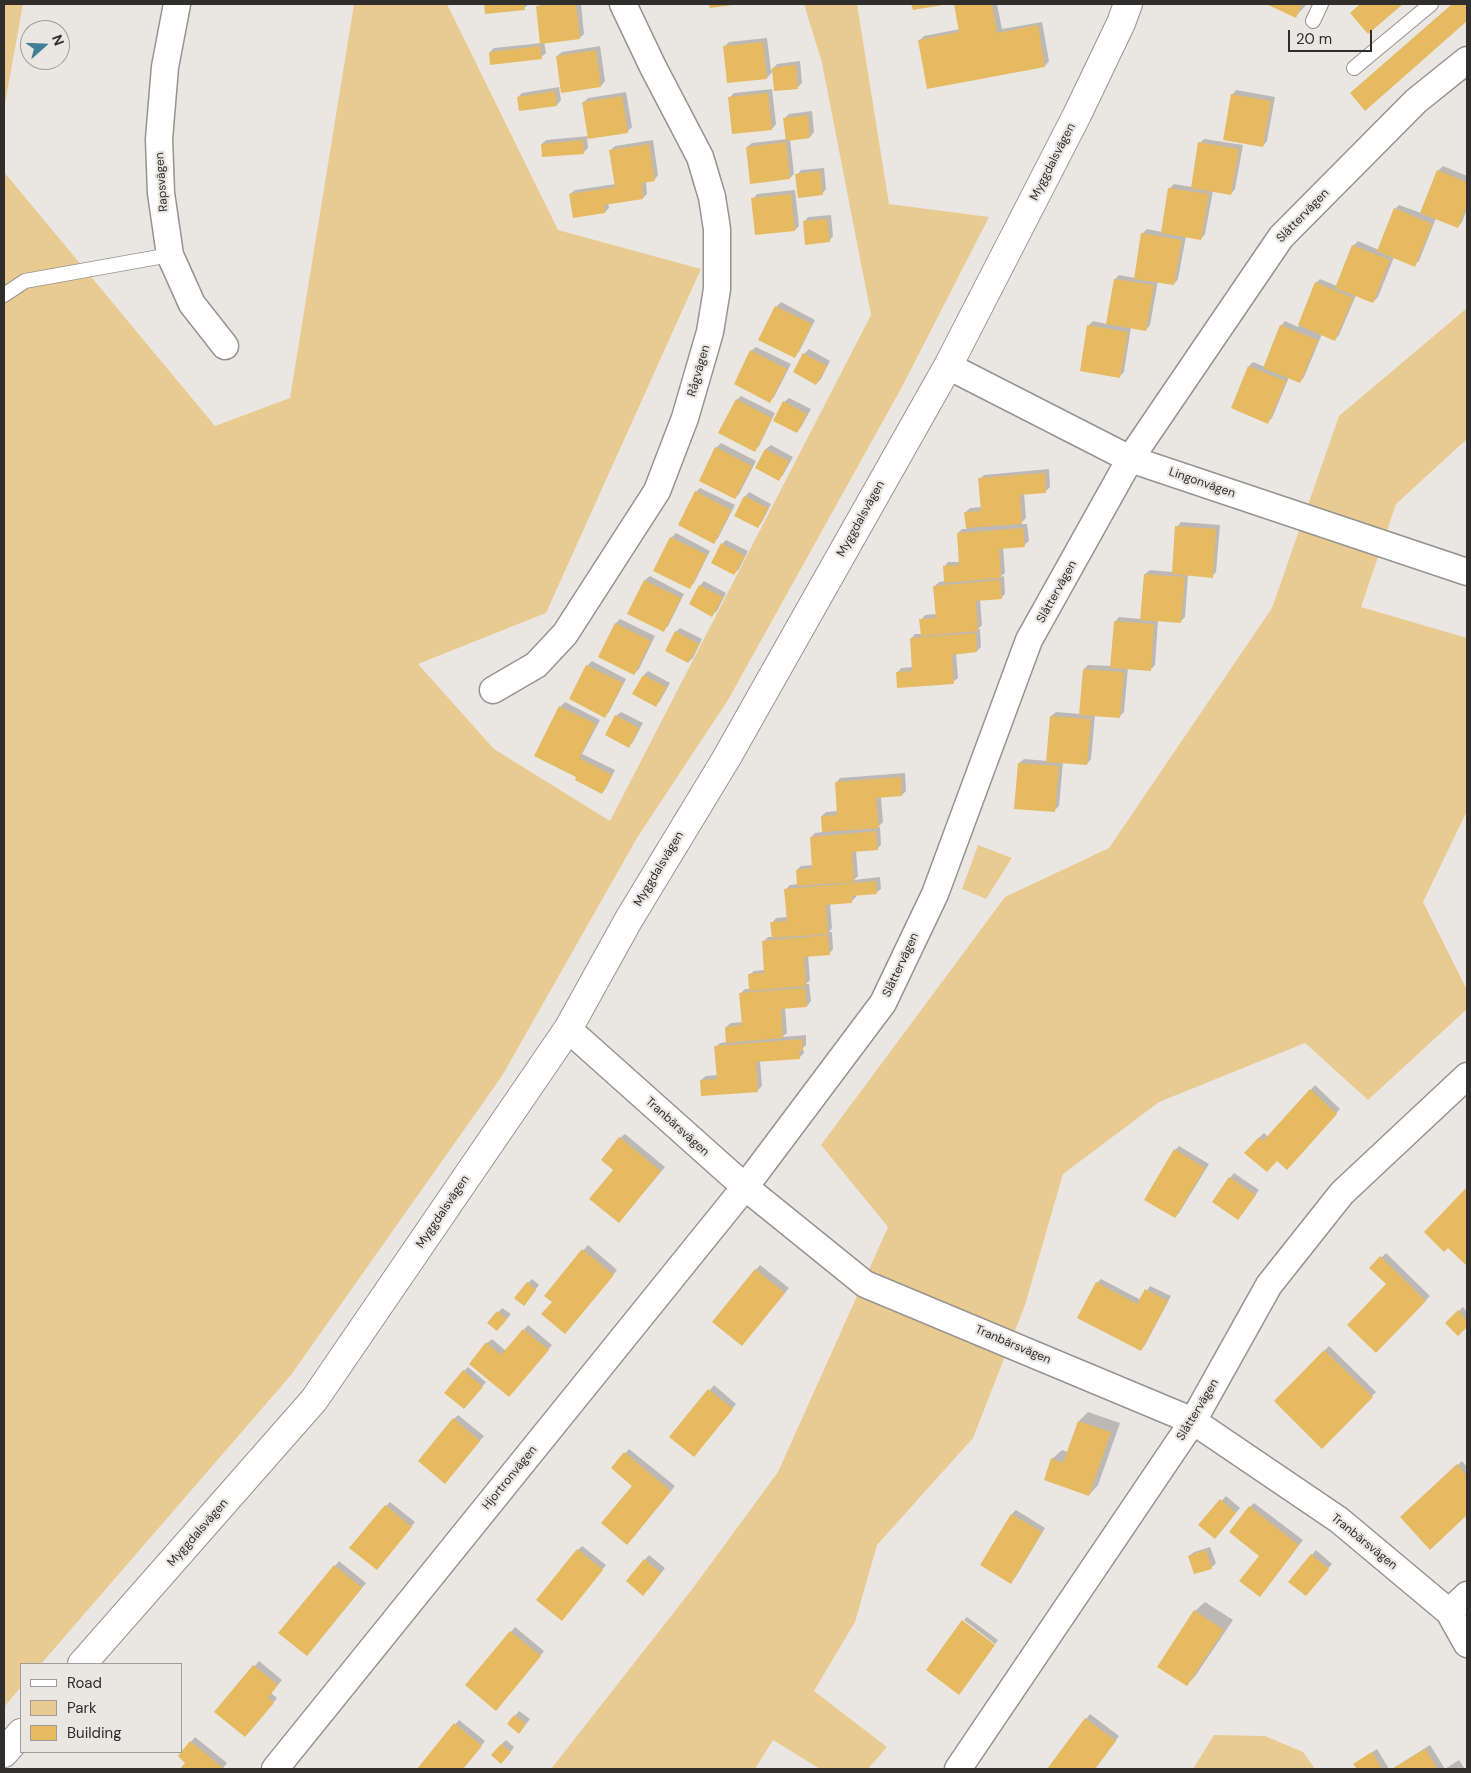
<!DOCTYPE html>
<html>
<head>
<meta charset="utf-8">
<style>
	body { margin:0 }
	#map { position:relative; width:1471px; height:1773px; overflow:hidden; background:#eae7e3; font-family:"DM Sans",sans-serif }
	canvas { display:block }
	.frame { position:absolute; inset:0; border:5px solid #2f2e2d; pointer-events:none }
	.legend { position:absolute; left:20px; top:1663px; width:162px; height:90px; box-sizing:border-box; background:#eae7e3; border:1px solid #9f9d9a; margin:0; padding:6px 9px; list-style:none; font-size:15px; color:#2f2e2d }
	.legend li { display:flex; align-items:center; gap:10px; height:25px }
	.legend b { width:25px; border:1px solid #9f9d9a }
	.north { position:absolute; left:20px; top:20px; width:50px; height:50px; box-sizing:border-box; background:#eae7e3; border:1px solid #9f9d9a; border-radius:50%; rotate:70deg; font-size:14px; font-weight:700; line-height:20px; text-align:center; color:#2f2e2d }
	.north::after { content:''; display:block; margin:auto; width:18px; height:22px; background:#427e96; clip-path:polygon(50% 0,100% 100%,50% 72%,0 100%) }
	.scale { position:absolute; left:1288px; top:30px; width:84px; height:22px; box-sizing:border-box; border:2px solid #2f2e2d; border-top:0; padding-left:6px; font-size:15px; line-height:18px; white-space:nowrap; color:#2f2e2d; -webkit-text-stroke:4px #eae7e3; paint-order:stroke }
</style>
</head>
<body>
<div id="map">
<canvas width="1471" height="1773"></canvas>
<div class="frame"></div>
<ul class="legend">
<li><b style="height:6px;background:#fff"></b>Road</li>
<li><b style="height:14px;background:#e9cb91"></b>Park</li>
<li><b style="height:14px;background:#e5ba61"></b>Building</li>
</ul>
<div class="north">N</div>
<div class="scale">20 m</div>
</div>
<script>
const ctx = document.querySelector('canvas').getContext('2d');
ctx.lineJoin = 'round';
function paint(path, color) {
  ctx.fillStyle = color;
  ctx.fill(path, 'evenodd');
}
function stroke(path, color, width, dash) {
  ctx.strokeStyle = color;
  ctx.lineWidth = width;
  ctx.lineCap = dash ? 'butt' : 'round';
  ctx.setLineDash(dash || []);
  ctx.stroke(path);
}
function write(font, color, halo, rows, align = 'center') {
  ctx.font = font + ' "DM Sans",sans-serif';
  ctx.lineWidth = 4.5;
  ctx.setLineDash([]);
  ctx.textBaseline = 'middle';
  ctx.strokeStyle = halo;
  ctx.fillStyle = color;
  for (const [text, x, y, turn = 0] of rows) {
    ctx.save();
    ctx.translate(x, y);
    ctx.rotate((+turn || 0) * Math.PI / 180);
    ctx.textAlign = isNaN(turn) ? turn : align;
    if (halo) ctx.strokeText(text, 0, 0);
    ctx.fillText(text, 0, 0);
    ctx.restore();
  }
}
paint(new Path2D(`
	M4,4H23L4,109Z
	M354,4H447L558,230L701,269L546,613L418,664L494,749L610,821L871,315L822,63L804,4H857L889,204L989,217L903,385L728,700L637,838L502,1076L291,1375L41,1664H21V1687L4,1707V172L215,426L290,398Z
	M1467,308V439L1396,504L1361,607L1467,638V811L1423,902L1467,990V1009L1368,1100L1305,1043L1159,1102L1063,1174L1025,1305L973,1438L877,1545L855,1622L814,1691L887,1747L868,1769H820L773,1740L755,1769H551L693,1588L778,1472L888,1227L821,1145L1005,897L1109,848L1272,608L1339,416Z
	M978,845L1012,858L986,899L962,889Z
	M1214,1735L1265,1736L1303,1752L1315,1769H1193Z`), '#e9cb91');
paint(new Path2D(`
	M485,4H529L524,8L486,13Z
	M541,4H581L584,34L580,38L544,42L546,53L541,57L490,52L494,48L542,43L538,7Z
	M955,4H997L1002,29L1042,22L1049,61L1045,66L928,87L920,40L924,36L960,29Z
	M1269,4H1307L1296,16Z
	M767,38L771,71L777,64L800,61L802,83L798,87L773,71L767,78L724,47L729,42Z
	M600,46L605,81L601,86L557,56L562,52Z
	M559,87L561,100L557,105L518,97L522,93Z
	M772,89L776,124L772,129L729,98L734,93Z
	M1236,90L1275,97L1267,141L1263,146L1232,95Z
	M626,92L632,127L627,132L587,138L588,148L583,153L542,144L546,140L589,136L584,102L588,98Z
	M812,111L814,132L810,137L790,139L794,174L790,178L747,147L752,143L787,139L785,118L789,114Z
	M1204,139L1243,145L1235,189L1231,194L1213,191L1205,234L1201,239L1186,236L1178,279L1174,284L1158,281L1150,325L1146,330L1131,327L1124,372L1120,376L1088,326L1093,321L1107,324L1115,279L1119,275L1135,278L1143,233L1147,229L1162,232L1170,188L1174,184L1192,187L1200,143Z
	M653,140L658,175L654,180L646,181L647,194L643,198L608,203L609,208L605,212L570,194L575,190L616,184L611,150L615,146Z
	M1443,166L1467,176V209L1462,222L1458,227L1436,218L1419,261L1414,265L1394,257L1378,297L1373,302L1356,295L1339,335L1335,339L1322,334L1304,377L1300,382L1289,377L1272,418L1268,422L1249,366L1253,362L1265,367L1281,326L1285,321L1298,327L1316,283L1320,279L1337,286L1353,246L1358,241L1379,250L1395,209L1399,205L1421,213L1438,171Z
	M824,168L826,189L822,194L797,175L801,170Z
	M795,190L799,226L795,230L753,199L757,194Z
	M831,215L833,236L829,241L804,222L808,217Z
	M781,302L815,320L799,352L794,356L776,307Z
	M756,347L791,364L774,397L770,401L751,351Z
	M809,349L830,361L821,379L816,384L794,372L804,354Z
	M741,396L775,413L759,446L755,450L737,400Z
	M789,398L811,409L801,427L797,432L784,402Z
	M721,443L756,461L739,494L735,498L716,448Z
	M771,445L793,457L783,475L779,479L757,468L766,449Z
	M1049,469L1050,487L1046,491L1024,493L1026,518L1020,524H1027L1029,541L1024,545L1003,547L1005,573L1000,577L1004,576L1005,594L1001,598L980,600L982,625L978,629H980L981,647L977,651L956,653L958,678L953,682L897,673L901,668L913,667L911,639L915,634H922L921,620L925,615L937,614L935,586L939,582L945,581L944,567L948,562H960L958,533L962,529H967L966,512L970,508L982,507L980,479L984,475Z
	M700,488L735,505L718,538L714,542L696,492Z
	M749,492L771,504L762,522L758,527L745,497Z
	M1181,522L1220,525L1216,572L1212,576L1188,574L1185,617L1180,622L1158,620L1155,665L1151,669L1128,668L1124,712L1119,717L1095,715L1091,759L1087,764L1063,762L1059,806L1054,811L1015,808L1019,763L1024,759L1048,761L1051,716L1056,712L1080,714L1084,669L1088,665L1111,666L1115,622L1119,617L1141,619L1145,574L1150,570L1173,572L1177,527Z
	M676,533L710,551L694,583L689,588L671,538Z
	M726,540L748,551L739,569L734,574L722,544Z
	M650,576L684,594L668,626L663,630L629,613L645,580Z
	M704,581L726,593L717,611L712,615L700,586Z
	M620,619L655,636L639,669L634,674L616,623Z
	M680,628L702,639L693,658L688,662L676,632Z
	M592,661L626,679L609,712L605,716L587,666Z
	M648,671L670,683L660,701L656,705L644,675Z
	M565,702L600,720L582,754L615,770L606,788L602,793L578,776L560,707Z
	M621,712L643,723L633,742L629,746L616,716Z
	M905,773L906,791L902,795L881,797L883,822L877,828L880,827L881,845L877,849L856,851L858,876L854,880L880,877L881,889L876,893L856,895V897L852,901L830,903L832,928L829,932H832L833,949L829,954L808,955L810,980L806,984H809L811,1001L807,1006L785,1008L787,1033L782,1037L806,1035V1045L803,1048L804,1053L799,1058L760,1061L762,1086L758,1090L701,1080L706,1076L718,1075L716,1047L720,1043L727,1042L726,1027L731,1023L743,1022L740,994L745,989H750L749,975L754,971L765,970L763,942L768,937H773L772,923L776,918L788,917L786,889L790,885L798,884L797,870L801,866L813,865L811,837L815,833L823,832L822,816L826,812L838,811L836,783L840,778Z
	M1315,1085L1340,1109L1287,1168L1259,1138L1264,1133L1268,1137Z
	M625,1134L665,1167L623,1217L620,1138Z
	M1179,1146L1209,1164L1179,1213L1175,1217V1150Z
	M1234,1173L1259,1190L1242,1214L1230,1178Z
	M1467,1189V1265L1448,1246L1425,1232Z
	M588,1245L617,1270L570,1328L554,1302L545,1295Z
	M1386,1253L1430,1296L1376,1351L1388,1284L1371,1268Z
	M760,1265L789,1288L746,1340L713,1322Z
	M532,1279L539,1285L528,1300V1283Z
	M1101,1279L1141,1300L1150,1286L1171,1296L1145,1345L1141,1350L1097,1283Z
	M1463,1307L1467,1312V1325L1458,1335L1446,1323Z
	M502,1308L511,1314L502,1325L489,1323Z
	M528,1325L552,1345L514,1391L487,1343L492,1339L506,1351Z
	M1329,1346L1376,1392L1322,1447L1275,1401Z
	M468,1367L486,1382L469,1403L464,1371Z
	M714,1385L736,1404L698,1451L671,1437Z
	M1088,1412L1120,1423L1098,1485L1089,1495L1052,1459L1062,1450L1068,1452L1079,1421Z
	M458,1415L484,1436L449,1478L454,1419Z
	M629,1449L675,1486L632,1539L633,1486L613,1468Z
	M1462,1461L1467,1467V1513L1430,1548L1402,1517Z
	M1226,1496L1240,1508L1219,1533L1200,1525Z
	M390,1502L415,1522L381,1564L386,1506Z
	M1254,1503L1303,1540L1264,1591L1261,1556L1250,1507Z
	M1016,1510L1045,1528L1015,1578L1012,1514Z
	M582,1546L606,1565L566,1615L578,1550Z
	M1210,1547L1216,1563L1211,1568L1189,1556L1194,1552Z
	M1316,1550L1332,1564L1310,1590L1312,1555Z
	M649,1555L665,1568L648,1590L627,1581Z
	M339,1561L366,1583L311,1650L335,1566Z
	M1205,1602L1233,1620L1196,1675L1187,1685L1195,1611Z
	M967,1617L998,1640L995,1644L964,1620Z
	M515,1627L544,1651L500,1705L467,1685Z
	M259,1661L282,1680L271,1693L277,1698L250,1731L216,1712Z
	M519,1711L530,1719L523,1728L508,1724Z
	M1090,1714L1119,1736L1095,1769H1048Z
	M459,1720L485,1741L462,1769H418Z
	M195,1737L227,1763L222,1769H182L187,1763L179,1756Z
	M506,1740L514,1747L506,1758L502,1744Z
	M1430,1745L1445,1769L1459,1760L1465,1769H1392Z
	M1377,1749L1389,1769H1358L1355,1764Z`), '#0003');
paint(new Path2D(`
	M484,4H524L525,10L485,14Z
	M561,4H576L580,39L540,44L536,6Z
	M709,4H733V5L710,8Z
	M911,4H943V5L913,10Z
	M954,4H992L997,33L1038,25L1045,67L927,89L918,40L959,32Z
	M1266,4H1302L1296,18Z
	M1360,4H1403L1368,34L1350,13Z
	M1452,4H1467V21L1365,111L1350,93Z
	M763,42L767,79L727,83L723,46Z
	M540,46L542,59L490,65L489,52Z
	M596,50L601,87L561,93L556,56Z
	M796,65L798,89L774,91L772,68Z
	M555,91L557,106L519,111L517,97Z
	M768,93L772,130L732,134L728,97Z
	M1231,94L1271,101L1263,147L1223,140Z
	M622,96L628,133L588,139L582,102Z
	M808,115L810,138L786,141L783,118Z
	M583,140L584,154L542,157L541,144Z
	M786,142L790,179L750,184L746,147Z
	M1198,142L1239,149L1231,195L1191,188Z
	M649,144L655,181L642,183L643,199L604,205L605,213L573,218L569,194L615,187L609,150Z
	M1437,170L1467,182V205L1458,228L1420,213Z
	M820,171L823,195L798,198L795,174Z
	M1168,188L1209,194L1201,240L1161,233Z
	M791,194L795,231L755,235L751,198Z
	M1394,208L1432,224L1415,267L1377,251Z
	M827,219L830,242L805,245L803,221Z
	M1141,233L1182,240L1174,285L1134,279Z
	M1352,245L1390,260L1373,303L1335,288Z
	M1114,279L1154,285L1146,331L1106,324Z
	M1315,282L1353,298L1335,341L1298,325Z
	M775,306L812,324L795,358L758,340Z
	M1087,325L1128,332L1120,378L1080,371Z
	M1280,325L1318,340L1300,383L1263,368Z
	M750,350L787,369L770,403L734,384Z
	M803,353L827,366L816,385L793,372Z
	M1248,366L1286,381L1268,424L1231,408Z
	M736,399L772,418L755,452L718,433Z
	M783,401L807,414L797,433L773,421Z
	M715,447L752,466L735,499L699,481Z
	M765,449L789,461L779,481L755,468Z
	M1045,473L1046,493L1020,495L1022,524L966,528L964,512L981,511L978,478Z
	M695,491L731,510L714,544L678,525Z
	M744,496L768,508L758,528L734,516Z
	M1175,526L1216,529L1213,578L1172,574Z
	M1023,528L1025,547L999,549L1001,578L944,583L943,566L959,565L957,533Z
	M670,537L707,555L690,589L653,571Z
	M721,543L745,556L734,575L711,563Z
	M1144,574L1185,577L1181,623L1140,620Z
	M644,580L681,598L664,632L627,614Z
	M1000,580L1002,599L976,601L978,631L921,636L919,619L936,618L933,586Z
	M699,585L723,597L712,617L689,604Z
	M1114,621L1154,624L1151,671L1110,668Z
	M615,623L651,641L634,675L598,657Z
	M675,631L699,644L688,663L665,651Z
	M976,633L977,652L952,655L954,684L897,688L896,672L912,671L910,638Z
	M586,665L623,683L605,718L569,699Z
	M1083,669L1124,672L1120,718L1079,715Z
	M643,675L666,687L656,707L632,694Z
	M559,706L596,724L579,758L612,775L602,794L575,780L576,777L534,756Z
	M615,715L639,728L629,748L605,735Z
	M1050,716L1091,719L1087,765L1046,762Z
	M1018,763L1059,766L1055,812L1014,809Z
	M901,777L902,796L876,798L879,828L822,832L821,816L837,815L835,782Z
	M876,831L878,850L852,852L854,882L797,886L796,870L812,868L810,837Z
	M876,881L877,894L852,896V903L826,905L828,934L772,938L770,922L787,921L784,889Z
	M828,935L830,955L804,957L806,986L749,991L748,974L764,973L762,941Z
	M805,988L807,1007L781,1009L783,1038L726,1043L725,1027L742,1025L739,993Z
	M802,1039L803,1050L799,1051L800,1059L756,1062L758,1092L701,1096L700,1080L717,1079L714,1046Z
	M1310,1089L1337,1114L1287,1170L1277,1161L1267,1172L1244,1153L1259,1137L1263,1141Z
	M619,1137L661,1171L619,1223L589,1199L613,1170L601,1160Z
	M1174,1149L1205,1168L1175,1218L1144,1200Z
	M1229,1177L1256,1195L1238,1220L1212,1202Z
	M1466,1188L1467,1189V1266L1448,1248L1444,1252L1424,1232Z
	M582,1249L614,1275L565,1334L541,1314L552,1302L544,1296Z
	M1380,1256L1426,1301L1376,1353L1347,1325L1386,1284L1369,1268Z
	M755,1269L785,1293L742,1346L712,1322Z
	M527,1282L536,1290L524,1306L514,1298Z
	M1096,1282L1137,1304L1145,1289L1168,1301L1141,1351L1077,1318Z
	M1458,1310L1467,1321V1327L1458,1336L1445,1323Z
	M497,1311L507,1319L497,1331L487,1323Z
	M523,1329L549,1350L509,1397L469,1364L486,1342L501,1355Z
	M1324,1350L1373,1397L1322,1449L1274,1401Z
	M463,1370L483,1387L464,1409L444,1393Z
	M708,1389L733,1409L694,1457L669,1437Z
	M453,1418L480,1441L445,1484L418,1461Z
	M1078,1421L1111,1432L1089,1496L1044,1480L1051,1458L1063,1463Z
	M624,1452L671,1491L627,1545L601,1523L632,1486L611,1468Z
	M1457,1464L1467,1476V1515L1430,1550L1400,1517Z
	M1220,1499L1236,1513L1215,1539L1198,1525Z
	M385,1505L412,1527L377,1570L349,1548Z
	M1249,1506L1299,1545L1260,1597L1239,1581L1259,1556L1229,1532Z
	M1011,1514L1042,1532L1011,1584L980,1565Z
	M577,1549L603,1570L562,1621L536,1600Z
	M1206,1550L1212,1569L1194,1574L1188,1556Z
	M1311,1554L1329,1569L1306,1596L1288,1582Z
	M644,1559L661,1573L643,1596L626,1581Z
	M334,1565L362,1588L307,1656L278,1633Z
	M1194,1610L1224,1630L1187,1686L1157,1667Z
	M962,1620L995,1645L959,1695L926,1670Z
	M510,1631L541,1656L496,1711L465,1685Z
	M253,1665L278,1685L268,1698L274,1703L245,1737L214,1712Z
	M514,1715L526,1724L519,1734L507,1724Z
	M1085,1718L1116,1741L1095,1769H1047Z
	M454,1723L482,1746L463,1769H417Z
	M190,1741L223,1768L222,1769H180L185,1763L178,1756Z
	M501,1744L511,1752L501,1764L491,1755Z
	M1425,1749L1438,1769H1392Z
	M1372,1752L1382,1769H1357L1353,1764Z`), '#e5ba61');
const service = new Path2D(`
	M1313,21L1321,4
	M1354,68L1431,4
	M4,295L25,281L170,255`);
const minor = new Path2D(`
	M177,4L165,67L159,139L161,193L170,255L192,304L225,346
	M948,366L1130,459L1467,572
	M493,690L536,665L565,634L657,491L685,418L710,332L717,289V229L712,197L700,157L653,67L623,4
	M568,1029L745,1187L865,1284L1193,1421L1339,1520L1449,1612L1467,1644
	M1449,1612L1467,1595
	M275,1769L745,1187L883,1003L935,894L1029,640L1130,459L1281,237L1416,101L1467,60
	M958,1769L1193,1421L1269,1285L1342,1193L1467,1076`);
const tertiary = new Path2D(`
	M82,1664L314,1400L568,1029L629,919L726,759L948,366L1077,115L1121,23L1128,4
	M4,1753L21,1733`);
stroke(service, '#969490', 16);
stroke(minor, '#969490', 29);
stroke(tertiary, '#969490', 30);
stroke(service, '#fff', 14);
stroke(minor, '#fff', 26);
stroke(tertiary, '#fff', 28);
write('12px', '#2f2e2d', '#eae7e3', [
	["Myggdalsvägen",1053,162,-63],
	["Rapsvägen",162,182,-94],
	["Slåttervägen",1303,216,-46],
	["Rågvägen",699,371,-74],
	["Lingonvägen",1202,483,19],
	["Myggdalsvägen",861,519,-61],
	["Slåttervägen",1057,592,-61],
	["Myggdalsvägen",659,869,-59],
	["Slåttervägen",901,965,-65],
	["Tranbärsvägen",677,1127,42],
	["Myggdalsvägen",443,1212,-56],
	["Tranbärsvägen",1013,1345,23],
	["Slåttervägen",1198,1410,-59],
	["Hjortronvägen",510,1478,-51],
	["Myggdalsvägen",198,1533,-49],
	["Tranbärsvägen",1364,1542,39]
]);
</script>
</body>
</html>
